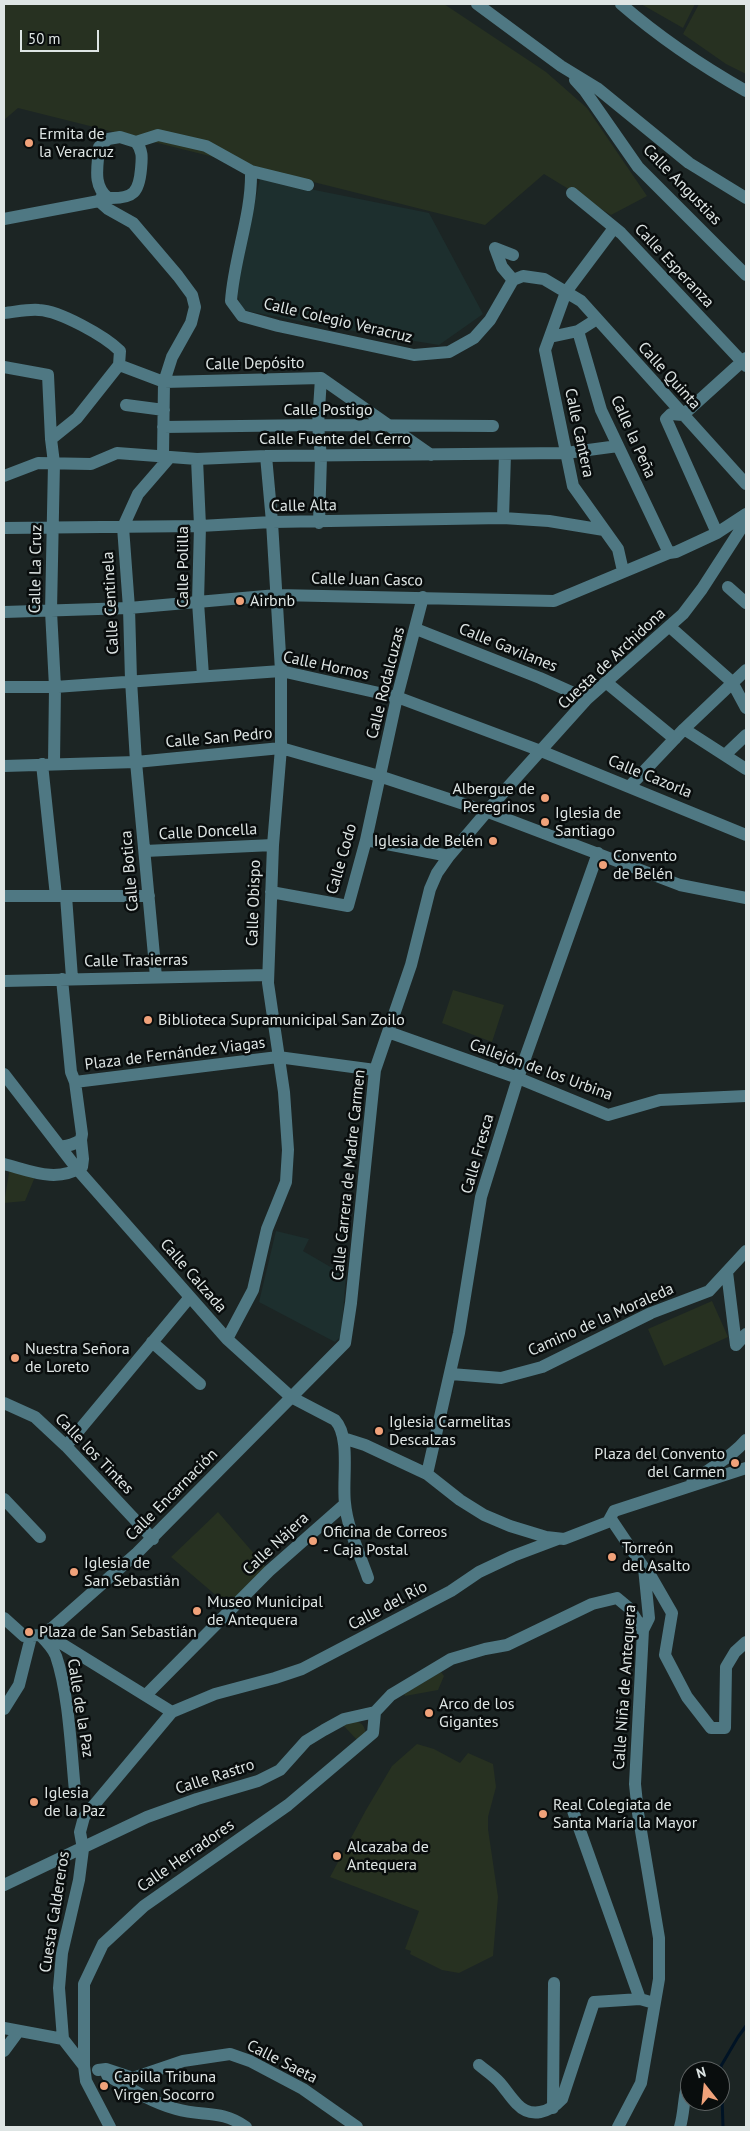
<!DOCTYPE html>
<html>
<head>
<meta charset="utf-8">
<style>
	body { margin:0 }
	#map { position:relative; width:750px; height:2131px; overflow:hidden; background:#1c2524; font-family:"PT Sans",sans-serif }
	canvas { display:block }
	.frame { position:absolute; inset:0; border:5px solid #dee5e4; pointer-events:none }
	.north { position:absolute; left:680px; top:2061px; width:50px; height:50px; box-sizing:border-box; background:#090d0d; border:1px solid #5e6363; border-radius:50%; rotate:344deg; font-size:14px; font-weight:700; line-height:20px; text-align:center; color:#dee5e4 }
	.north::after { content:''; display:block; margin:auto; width:18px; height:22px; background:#f0a27a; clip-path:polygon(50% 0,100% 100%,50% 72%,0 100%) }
	.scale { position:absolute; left:20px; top:30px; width:79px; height:22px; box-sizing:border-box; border:2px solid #dee5e4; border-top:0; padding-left:6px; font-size:15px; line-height:18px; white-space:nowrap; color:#dee5e4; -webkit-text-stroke:4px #090d0d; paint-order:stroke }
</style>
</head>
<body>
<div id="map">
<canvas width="750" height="2131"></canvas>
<div class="frame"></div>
<div class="north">N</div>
<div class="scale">50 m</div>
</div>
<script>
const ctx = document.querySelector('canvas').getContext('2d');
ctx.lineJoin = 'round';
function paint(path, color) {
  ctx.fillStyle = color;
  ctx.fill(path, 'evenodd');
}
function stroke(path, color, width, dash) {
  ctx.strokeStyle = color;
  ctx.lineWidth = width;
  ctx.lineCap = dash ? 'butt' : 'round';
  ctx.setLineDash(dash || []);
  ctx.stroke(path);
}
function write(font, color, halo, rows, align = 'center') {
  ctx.font = font + ' "PT Sans",sans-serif';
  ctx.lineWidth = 5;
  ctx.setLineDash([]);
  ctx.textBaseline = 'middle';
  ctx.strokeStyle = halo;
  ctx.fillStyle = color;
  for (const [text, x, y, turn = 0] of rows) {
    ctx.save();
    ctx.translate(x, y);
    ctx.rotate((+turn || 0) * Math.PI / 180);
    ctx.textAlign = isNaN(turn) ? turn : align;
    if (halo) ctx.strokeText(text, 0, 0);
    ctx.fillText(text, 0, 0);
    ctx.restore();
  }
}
paint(new Path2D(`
	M260,179L429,213L483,314L439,345L341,329L242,310L236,290Z
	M276,1231L309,1239L303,1251L346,1276L341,1336L335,1342L259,1302Z`), '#1d2f2e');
paint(new Path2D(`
	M4,4H444L546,72L587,108L647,196L611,215L544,174L485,225L18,108L4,120Z
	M641,4H695L683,28Z
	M699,4H746V74L726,64L683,34Z
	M453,990L504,1005L492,1042L442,1023Z
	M10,1167L37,1172L25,1201L4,1203Z
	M712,1301L728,1337L664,1366L648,1329Z
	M218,1512L269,1571L232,1609L171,1557Z
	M441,1672L444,1676L438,1690L405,1696L404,1694Z
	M354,1721C363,1723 365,1726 366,1736L358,1741L343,1725Z
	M417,1744L434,1749L460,1763L468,1753L493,1764L496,1787L488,1817V1829L498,1897L493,1956L459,1973L442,1970L410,1954L411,1951L405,1949L419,1911L330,1877L366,1810L392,1766Z`), '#273121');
stroke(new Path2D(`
	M723,2127L721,2066L738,2037L746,2026`), '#001325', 3);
stroke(new Path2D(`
	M477,4L561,66L597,88L689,163L746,198
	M621,4C659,37 702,66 746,91
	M575,80L585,91L638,167L746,275
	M136,142C143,151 142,158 141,169C139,192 134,199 108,198C92,185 98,166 99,147L108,139L120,137L136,142L158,135L206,146L251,171
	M308,185L251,171C252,215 234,257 231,301L242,316L278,326L414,355L449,352L474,338L490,320L513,280L523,276L544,279L581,301L746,484
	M572,193L621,233L746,366
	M99,201L108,209L133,223L178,276L192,295L195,307L191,323L172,357L164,382L163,456
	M4,219L99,201L104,194
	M614,228L566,292L545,350L573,486L618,549L623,571
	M513,255L495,248L502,267L513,280
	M4,313C15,312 28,309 39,310C60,311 105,336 120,351L119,365
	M578,331L601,410L669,553
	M550,337L578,331L597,319
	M119,365L164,382L321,378L431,455
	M4,367L48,375L51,439L54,463L51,611L55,687L54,763
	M126,405L164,410
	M683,415L671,414L666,419L717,533
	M683,415L746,358
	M163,427L318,425L493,426
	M51,439L77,418L119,365
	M197,459L200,526L198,602L203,676
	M4,476L38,463L91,464L117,453L197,459L266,456L566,453L618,446
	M503,518L505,454
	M319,523L321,457L318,425L321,378
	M4,528L200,526L272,522L503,518L549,521L604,530
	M728,587L746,603
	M4,612L129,608L277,595L554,601L669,553L676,552L717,533L746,514
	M670,627L732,682L746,708
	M416,629L540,678L587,699
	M607,683L675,739
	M4,687H55L281,671L397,697L541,751L746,835
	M684,729L746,769
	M725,755L746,735
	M42,764L56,896
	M4,766L136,762L281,748L379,776L488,812L680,885L746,898
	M630,786L684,729L746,670
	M366,840L449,856
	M145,851L273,845
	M271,892L348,906L366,840L397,697L423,597
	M4,896H149
	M66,896L72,978
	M156,977L136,762L131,680L129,608L123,527L138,494L170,457
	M4,981L268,975
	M388,1032L518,1078L608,1115L660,1100L746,1096
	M4,1074L78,1170L227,1339L291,1397L335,1420C351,1437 342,1480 345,1503C347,1527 360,1555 368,1578
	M75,1082L278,1057L375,1070
	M60,1146C68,1147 74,1144 81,1140L82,1134L75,1082L71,1072L62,979
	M4,1164C31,1171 56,1183 82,1167L83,1159L81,1140
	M727,1272L736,1345
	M227,1339L253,1290L267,1229L286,1182L288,1150L284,1092L268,983L273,845L281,748V671L272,522L266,456
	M152,1342L200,1384
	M736,1345L746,1334
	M451,1374L501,1378L542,1367L651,1313L709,1291L746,1251
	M4,1403L35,1417L66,1446L153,1539
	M343,1438L365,1445L427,1474L460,1500L484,1515L510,1526L546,1537L564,1539L608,1522L614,1511L746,1468
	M66,1446L190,1297
	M427,1474L459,1333L481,1197L518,1078L598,853
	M692,1483C711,1466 729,1460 746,1440
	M4,1499L40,1537
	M611,1519L644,1568L649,1618L643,1630L635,1784L638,1813L659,1938V1979L641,2083L618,2127
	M644,1568L649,1573L672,1613L665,1655L687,1697L711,1728H725L726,1667L735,1652L746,1642
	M4,1618L24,1636L40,1635L52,1628L137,1553L345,1343L351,1303L375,1070L411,965L430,889L437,873L449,856L507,788L587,699L683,614L702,589L746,521
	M46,1634L172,1712
	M40,1635C46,1641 53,1648 56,1656C69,1694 71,1751 75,1791
	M147,1694L269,1571L345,1504
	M4,1709L19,1685L31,1637
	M375,1712L391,1695L451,1659L485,1649L507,1645L592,1604L617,1598L629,1608L643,1630
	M572,1808L640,1999
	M4,1885L147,1817L197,1799L258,1781L280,1770L306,1741L324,1730L344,1719L375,1712
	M4,2028L63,2039
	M63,2039L59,1988L62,1953L79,1880L83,1849L80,1832L84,1817L172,1712L215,1694L275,1678L302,1669L451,1591L479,1572L513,1556L558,1539
	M63,2039L84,2066
	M4,2051L18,2032
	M479,2065C486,2071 494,2076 500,2083C506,2090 511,2098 517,2104C531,2119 550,2112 562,2099L594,2002L640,1999L654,2003
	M98,2070L106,2069L133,2078L183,2061L230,2054L250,2061L303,2089L357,2127
	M107,2075C129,2088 151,2102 176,2109C203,2117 221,2109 246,2127
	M553,2108L554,1983
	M110,2127L86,2081L84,2066V1984L103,1944L144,1906L288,1805L373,1733L375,1712
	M680,2127C685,2110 683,2093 690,2077`), '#4f7883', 12);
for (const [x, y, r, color] of [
	[29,143,5,"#f0a27a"],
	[240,601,5,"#f0a27a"],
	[545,798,5,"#f0a27a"],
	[545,822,5,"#f0a27a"],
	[493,841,5,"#f0a27a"],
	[603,865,5,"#f0a27a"],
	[148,1020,5,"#f0a27a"],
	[15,1358,5,"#f0a27a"],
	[379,1431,5,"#f0a27a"],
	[735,1463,5,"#f0a27a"],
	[313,1541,5,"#f0a27a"],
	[612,1557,5,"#f0a27a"],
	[74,1572,5,"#f0a27a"],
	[197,1611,5,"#f0a27a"],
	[29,1632,5,"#f0a27a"],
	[429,1713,5,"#f0a27a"],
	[34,1802,5,"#f0a27a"],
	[543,1814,5,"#f0a27a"],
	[337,1856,5,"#f0a27a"],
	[104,2086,5,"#f0a27a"]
]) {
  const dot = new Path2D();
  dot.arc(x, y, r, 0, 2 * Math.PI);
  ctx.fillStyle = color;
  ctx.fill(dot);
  stroke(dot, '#090d0d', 2);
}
write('16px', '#dee5e4', '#090d0d', [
	["Ermita de",39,134],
	["la Veracruz",39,152],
	["Airbnb",250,601],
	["Albergue de",535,789,"right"],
	["Peregrinos",535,807,"right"],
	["Iglesia de",555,813],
	["Santiago",555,831],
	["Iglesia de Belén",483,841,"right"],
	["Convento",613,856],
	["de Belén",613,874],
	["Biblioteca Supramunicipal San Zoilo",158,1020],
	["Nuestra Señora",25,1349],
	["de Loreto",25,1367],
	["Iglesia Carmelitas",389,1422],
	["Descalzas",389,1440],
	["Plaza del Convento",725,1454,"right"],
	["del Carmen",725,1472,"right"],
	["Oficina de Correos",323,1532],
	["- Caja Postal",323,1550],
	["Torreón",622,1548],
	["del Asalto",622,1566],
	["Iglesia de",84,1563],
	["San Sebastián",84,1581],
	["Museo Municipal",207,1602],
	["de Antequera",207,1620],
	["Plaza de San Sebastián",39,1632],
	["Arco de los",439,1704],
	["Gigantes",439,1722],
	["Iglesia",44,1793],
	["de la Paz",44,1811],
	["Real Colegiata de",553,1805],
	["Santa María la Mayor",553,1823],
	["Alcazaba de",347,1847],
	["Antequera",347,1865],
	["Capilla Tribuna",114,2077],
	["Virgen Socorro",114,2095]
], 'left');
write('16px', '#dee5e4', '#090d0d', [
	["Calle Angustias",682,185,46],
	["Calle Esperanza",674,266,47],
	["Calle Colegio Veracruz",338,321,13],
	["Calle Depósito",255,364,-1],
	["Calle Quinta",669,376,48],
	["Calle Postigo",328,410],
	["Calle Cantera",579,433,78],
	["Calle la Peña",633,437,66],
	["Calle Fuente del Cerro",335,439],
	["Calle Alta",304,506,-1],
	["Calle Polilla",183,567,-90],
	["Calle La Cruz",36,569,-89],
	["Calle Juan Casco",367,580,1],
	["Calle Centinela",111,603,-93],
	["Calle Gavilanes",508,648,22],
	["Cuesta de Archidona",612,659,-43],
	["Calle Hornos",326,666,12],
	["Calle Rodalcuzas",386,683,-76],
	["Calle San Pedro",219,738,-5],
	["Calle Cazorla",650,777,22],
	["Calle Doncella",208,832,-3],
	["Calle Codo",342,859,-74],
	["Calle Botica",130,871,-95],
	["Calle Obispo",254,903,-88],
	["Calle Trasierras",136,961,-1],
	["Plaza de Fernández Viagas",175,1054,-7],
	["Callejón de los Urbina",541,1070,20],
	["Calle Fresca",478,1154,-74],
	["Calle Carrera de Madre Carmen",349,1175,-84],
	["Calle Calzada",193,1276,49],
	["Camino de la Moraleda",601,1320,-24],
	["Calle los Tintes",94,1454,46],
	["Calle Encarnación",172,1495,-45],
	["Calle Nájera",276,1544,-43],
	["Calle del Río",388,1606,-28],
	["Calle Niña de Antequera",625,1687,-86],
	["Calle de la Paz",80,1708,81],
	["Calle Rastro",215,1777,-18],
	["Calle Herradores",186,1856,-35],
	["Cuesta Caldereros",55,1912,-81],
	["Calle Saeta",282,2062,27]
]);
</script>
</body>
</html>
